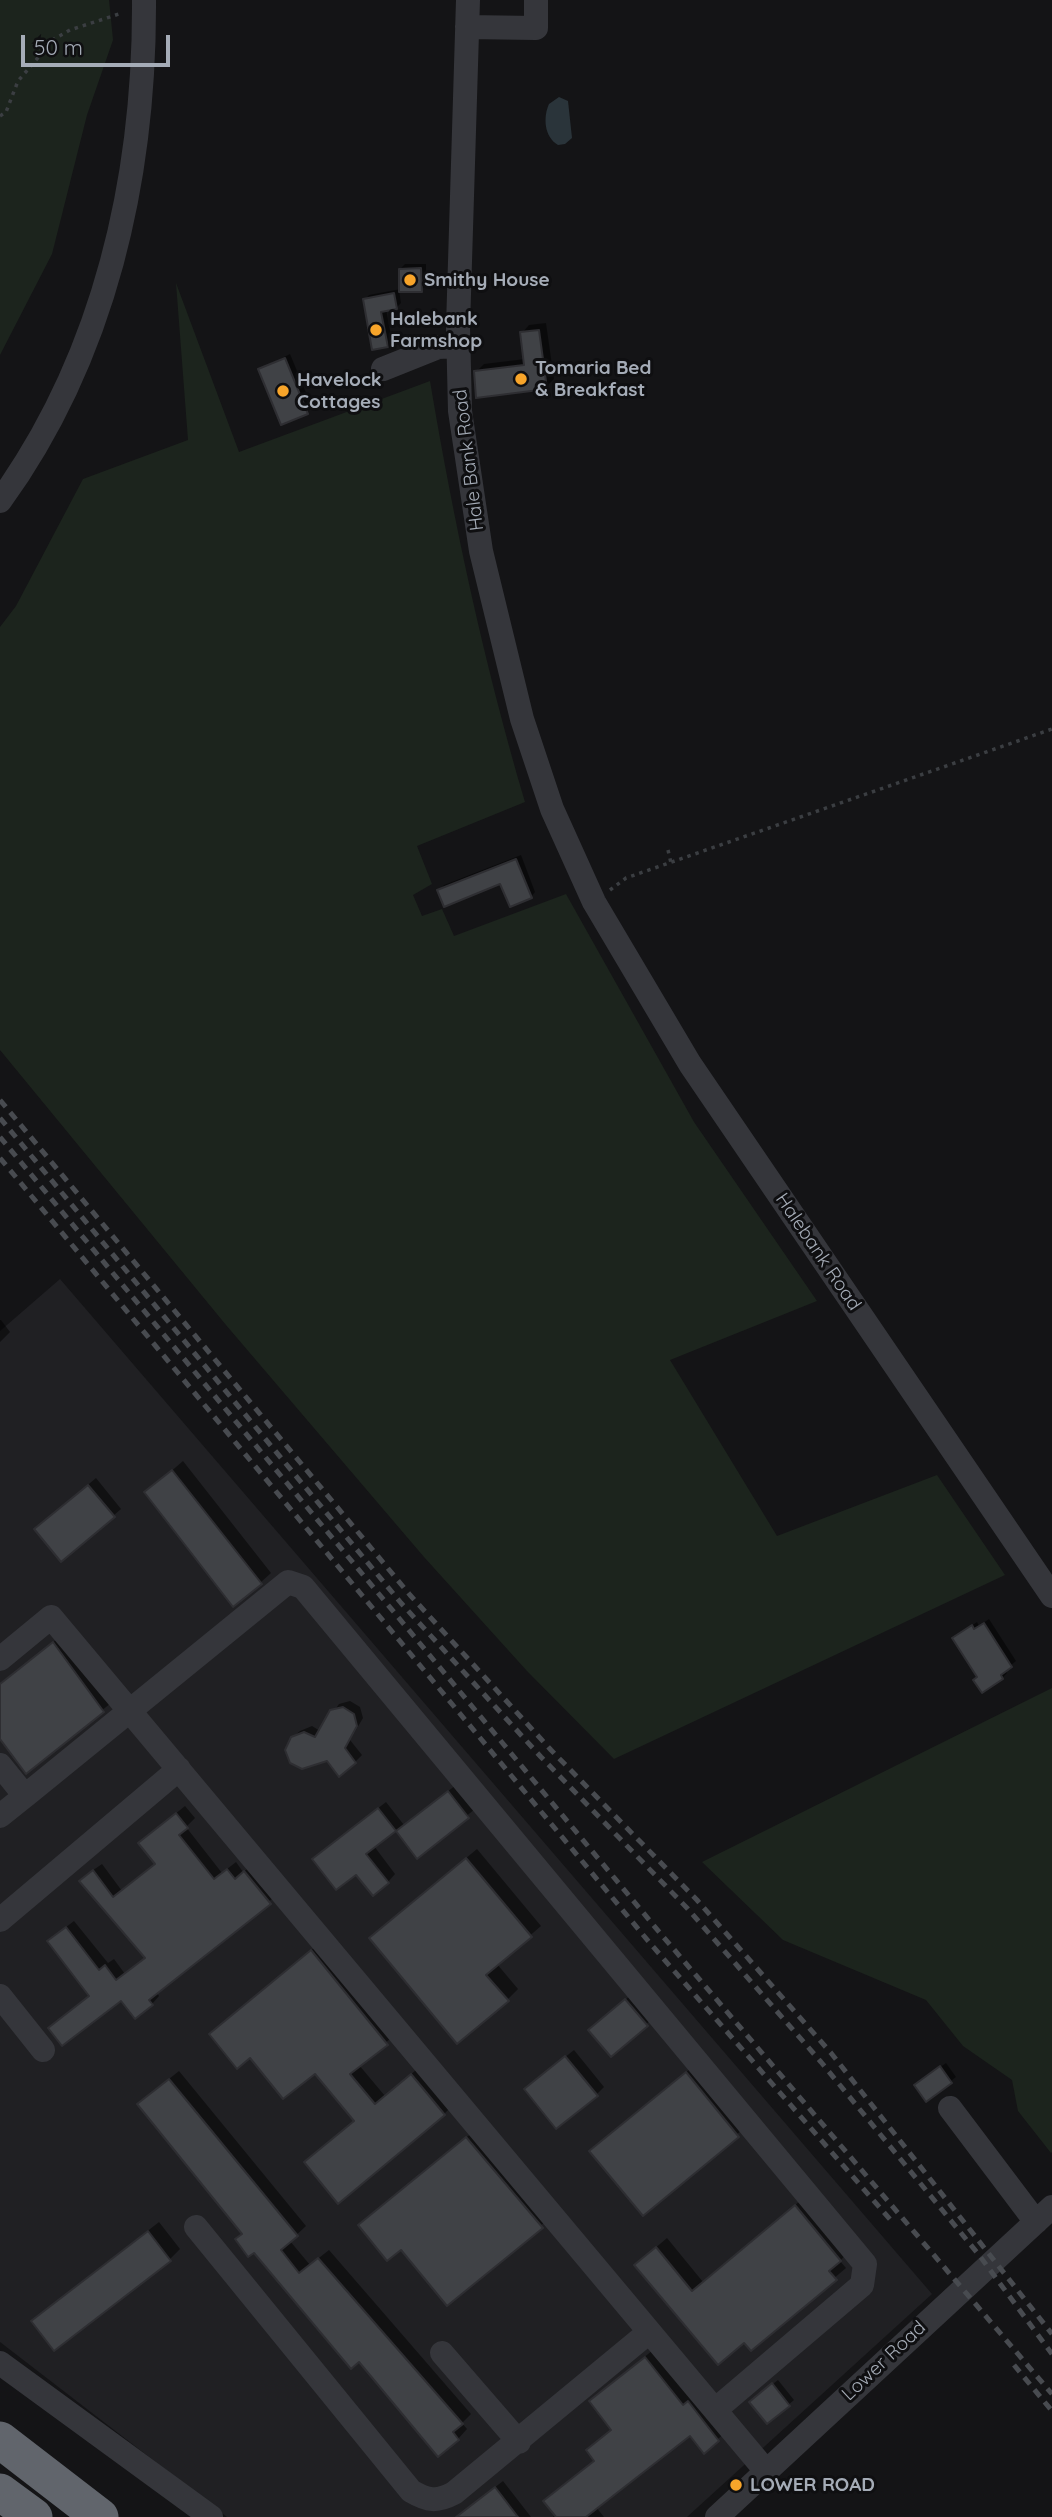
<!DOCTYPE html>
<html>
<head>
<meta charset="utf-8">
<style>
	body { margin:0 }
	#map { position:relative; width:1052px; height:2517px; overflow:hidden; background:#141416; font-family:Quicksand,sans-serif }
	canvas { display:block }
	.scale { position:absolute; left:21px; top:35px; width:149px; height:32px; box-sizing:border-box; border:4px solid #a5acb7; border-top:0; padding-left:9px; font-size:21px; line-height:24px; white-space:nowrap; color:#a5acb7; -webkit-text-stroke:5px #0f0f11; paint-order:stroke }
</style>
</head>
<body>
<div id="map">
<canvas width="1052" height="2517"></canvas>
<div class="scale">50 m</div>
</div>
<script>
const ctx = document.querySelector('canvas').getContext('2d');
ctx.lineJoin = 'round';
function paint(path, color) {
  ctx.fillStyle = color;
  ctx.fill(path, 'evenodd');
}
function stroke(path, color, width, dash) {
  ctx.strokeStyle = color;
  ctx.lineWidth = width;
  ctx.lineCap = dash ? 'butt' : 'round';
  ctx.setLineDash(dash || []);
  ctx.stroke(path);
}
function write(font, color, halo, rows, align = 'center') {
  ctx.font = font + ' Quicksand,sans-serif';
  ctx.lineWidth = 6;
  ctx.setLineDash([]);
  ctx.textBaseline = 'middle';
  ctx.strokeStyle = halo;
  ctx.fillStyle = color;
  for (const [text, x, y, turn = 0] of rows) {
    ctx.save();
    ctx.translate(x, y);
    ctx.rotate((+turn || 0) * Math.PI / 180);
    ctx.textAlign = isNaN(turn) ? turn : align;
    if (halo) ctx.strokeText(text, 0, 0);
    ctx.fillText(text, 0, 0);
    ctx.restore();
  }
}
paint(new Path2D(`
	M60,1279L932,2294L687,2517H227L0,2342V1331Z`), '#202023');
paint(new Path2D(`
	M0,0H109L113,40L87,115L52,254L0,355Z
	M176,283L239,452L430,381C454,524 484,663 525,802L417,846L432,884L413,895L422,916L442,909L454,936L566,894L694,1122L817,1301L670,1360L777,1536L937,1475L1005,1575L614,1759L527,1671L424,1557L226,1325L0,1050V627L16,606L83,479L188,440Z
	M1052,1688V2152L1051,2153L1018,2111L1012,2080L963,2046L926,2000L783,1940L702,1862Z`), '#1c241d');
paint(new Path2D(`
	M559,97L568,101L572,138L565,144L558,145C544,137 543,117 549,104Z`), '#2a343a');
paint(new Path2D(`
	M405,264H426V285L421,290H399L401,303L396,308L386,309L392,341L387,346L365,300L369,295L401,289L400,269Z
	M546,323L554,379L546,387L476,372L484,364L525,359L522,333L529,325Z
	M290,354L312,407L282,422L260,369Z
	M521,855L535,892L531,897L501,882L439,890L444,885Z
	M1,1320L10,1332L0,1342V1320Z
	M183,1461L271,1573L260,1583L146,1493Z
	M96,1478L121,1509L113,1516L44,1522Z
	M989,1619L1016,1661L1005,1670L1007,1673L1002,1678L982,1691L979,1676L954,1638L977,1622L979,1626Z
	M61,1636L111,1703L27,1771L0,1739V1685Z
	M350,1701L360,1707L363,1718L350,1740L362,1755L355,1762L328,1759L292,1738L300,1731L312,1726L320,1731L339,1704Z
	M456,1785L475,1809L417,1856L396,1829L374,1846L395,1874L388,1882L357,1872L322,1852L386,1802L404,1825Z
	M185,1806L195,1818L186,1827L222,1873L236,1862L243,1872L253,1865L277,1895L156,1992L159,1996L152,2004L121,1998L50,2028L91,1995L57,1934L74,1921L108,1963L114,1959L125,1974L147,1957L89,1873L102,1864L122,1891L156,1863L148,1836Z
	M477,1849L541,1926L497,1964L518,1989L507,2000L382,1928Z
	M321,1942L396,2034L359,2065L385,2096L422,2065L454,2104L444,2114L355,2120L315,2071L250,2056L211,2034Z
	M631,1995L651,2020L611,2055L595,2026Z
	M574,2050L604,2087L596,2095L534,2082Z
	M697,2063L748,2125L643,2213L592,2151Z
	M946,2063L956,2077L927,2100L921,2081Z
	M179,2071L306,2226L290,2241L310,2265L329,2250L471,2414L462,2423L467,2429L458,2439L359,2360L243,2233L149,2095Z
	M478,2128L552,2216L447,2304L371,2215Z
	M806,2196L850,2250L840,2261L846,2268L751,2349L647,2255L667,2238L703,2282Z
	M159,2222L180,2249L169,2260L33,2321Z
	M653,2350L726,2432L704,2451L690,2434L596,2507L604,2517H553L596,2460L588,2450L613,2429L599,2394Z
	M778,2380L794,2400L768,2422L756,2397Z
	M503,2481L531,2517H457Z`), '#0007');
const building = new Path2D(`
	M421,268L422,292H399V269Z
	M394,293L397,309L381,312L388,347L372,350L363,299Z
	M539,330L547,389L476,398L474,371L524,365L520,332Z
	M285,358L308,414L281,425L258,369Z
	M516,859L532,898L510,907L500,884L444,907L437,890Z
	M172,1470L262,1584L233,1607L144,1492Z
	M88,1485L115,1517L61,1562L34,1529Z
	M984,1623L1012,1667L1001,1675L1003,1679L982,1693L973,1680L977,1677L952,1638L972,1625L974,1629Z
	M53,1642L104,1712L26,1774L0,1739V1684Z
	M343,1707L354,1714L357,1726L345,1748L356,1763L339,1777L327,1761L302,1769L290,1763L285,1750L291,1737L304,1732L315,1737L330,1710Z
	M448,1791L469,1818L417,1859L396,1831Z
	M378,1808L396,1831L366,1854L389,1883L373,1896L356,1875L336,1890L312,1859Z
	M176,1813L188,1828L179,1835L214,1879L227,1869L235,1879L244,1871L271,1904L149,2000L153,2005L135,2019L121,2001L62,2046L48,2028L89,1996L47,1941L66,1927L99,1970L105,1965L116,1980L145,1958L79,1881L93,1870L113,1897L155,1864L138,1843Z
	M466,1858L532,1937L486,1975L509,2001L457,2044L369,1938Z
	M311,1950L388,2045L350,2074L375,2104L411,2074L445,2115L338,2204L304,2162L354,2121L315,2074L283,2099L250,2058L237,2069L209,2034Z
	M625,1999L648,2026L611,2057L588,2030Z
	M565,2056L598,2096L556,2129L524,2089Z
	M940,2066L952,2083L926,2102L914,2085Z
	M686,2072L739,2137L643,2216L589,2151Z
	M169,2079L298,2236L281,2250L299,2273L318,2258L463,2424L453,2432L459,2440L438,2457L359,2362L351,2369L254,2253L248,2257L235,2239L242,2234L137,2104Z
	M466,2137L543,2228L447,2306L401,2250L387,2261L358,2225Z
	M795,2205L841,2261L829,2271L837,2280L751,2351L744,2343L718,2365L634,2265L656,2247L692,2291Z
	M148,2231L171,2261L54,2351L31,2321Z
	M645,2357L683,2405L688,2401L719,2441L704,2454L690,2436L586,2517H556L543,2501L594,2461L586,2450L611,2430L589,2401Z
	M772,2383L790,2406L767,2424L749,2402Z
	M495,2487L518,2517H456Z`);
paint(building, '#404246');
stroke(building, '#2e2e32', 2);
stroke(new Path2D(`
	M0,116L6,112L18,81L54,39L70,30L122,13
	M668,850L671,863
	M610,890L626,878L1052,729`), '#3b3e42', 3.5, [3.5, 5]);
stroke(new Path2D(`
	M468,0L458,327L460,411L481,551L522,719L552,809L594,902L690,1064L1052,1596
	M467,27L536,28V0
	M383,369L438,347L459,346
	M0,501C105,356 145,177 144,0
	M0,1659L51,1617L766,2471
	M0,1765L25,1796L288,1582L303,1587L865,2264L862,2285L715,2410
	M0,1816L25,1796
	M0,1920L179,1769
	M0,1996L43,2050
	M950,2108L1036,2222
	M196,2227L411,2491C428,2501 437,2502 454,2493L649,2332
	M442,2353L519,2442
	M0,2363L211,2517
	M717,2517L1052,2207`), '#35363b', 24);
stroke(new Path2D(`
	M0,2440L100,2517
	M0,2492L34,2517`), '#61656c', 37);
stroke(new Path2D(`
	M0,1100L410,1595L551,1750L697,1900L831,2053L1052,2334
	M0,1118L401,1603L541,1757L687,1908L821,2062L979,2255L1052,2354
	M0,1137L660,1933L1052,2394
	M0,1158L649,1942L894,2224
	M1014,2365L1052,2411`), '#484b50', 5, [9, 7]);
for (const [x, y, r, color] of [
	[410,280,7,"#f8a52a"],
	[376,330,7,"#f8a52a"],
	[521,379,7,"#f8a52a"],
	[283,391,7,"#f8a52a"],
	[736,2485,7,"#f8a52a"]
]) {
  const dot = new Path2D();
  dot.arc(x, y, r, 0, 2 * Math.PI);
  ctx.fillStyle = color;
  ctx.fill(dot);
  stroke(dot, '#0f0f11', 2.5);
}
write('bold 19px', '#a5acb7', '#0f0f11', [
	["Smithy House",424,280],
	["Halebank",390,319],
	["Farmshop",390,341],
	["Tomaria Bed",535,368],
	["& Breakfast",535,390],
	["Havelock",297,380],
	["Cottages",297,402],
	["LOWER ROAD",750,2485]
], 'left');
write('19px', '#a5acb7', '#0f0f11', [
	["Hale Bank Road",469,460,-97],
	["Halebank Road",818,1252,56],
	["Lower Road",884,2361,-43]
]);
</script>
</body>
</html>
